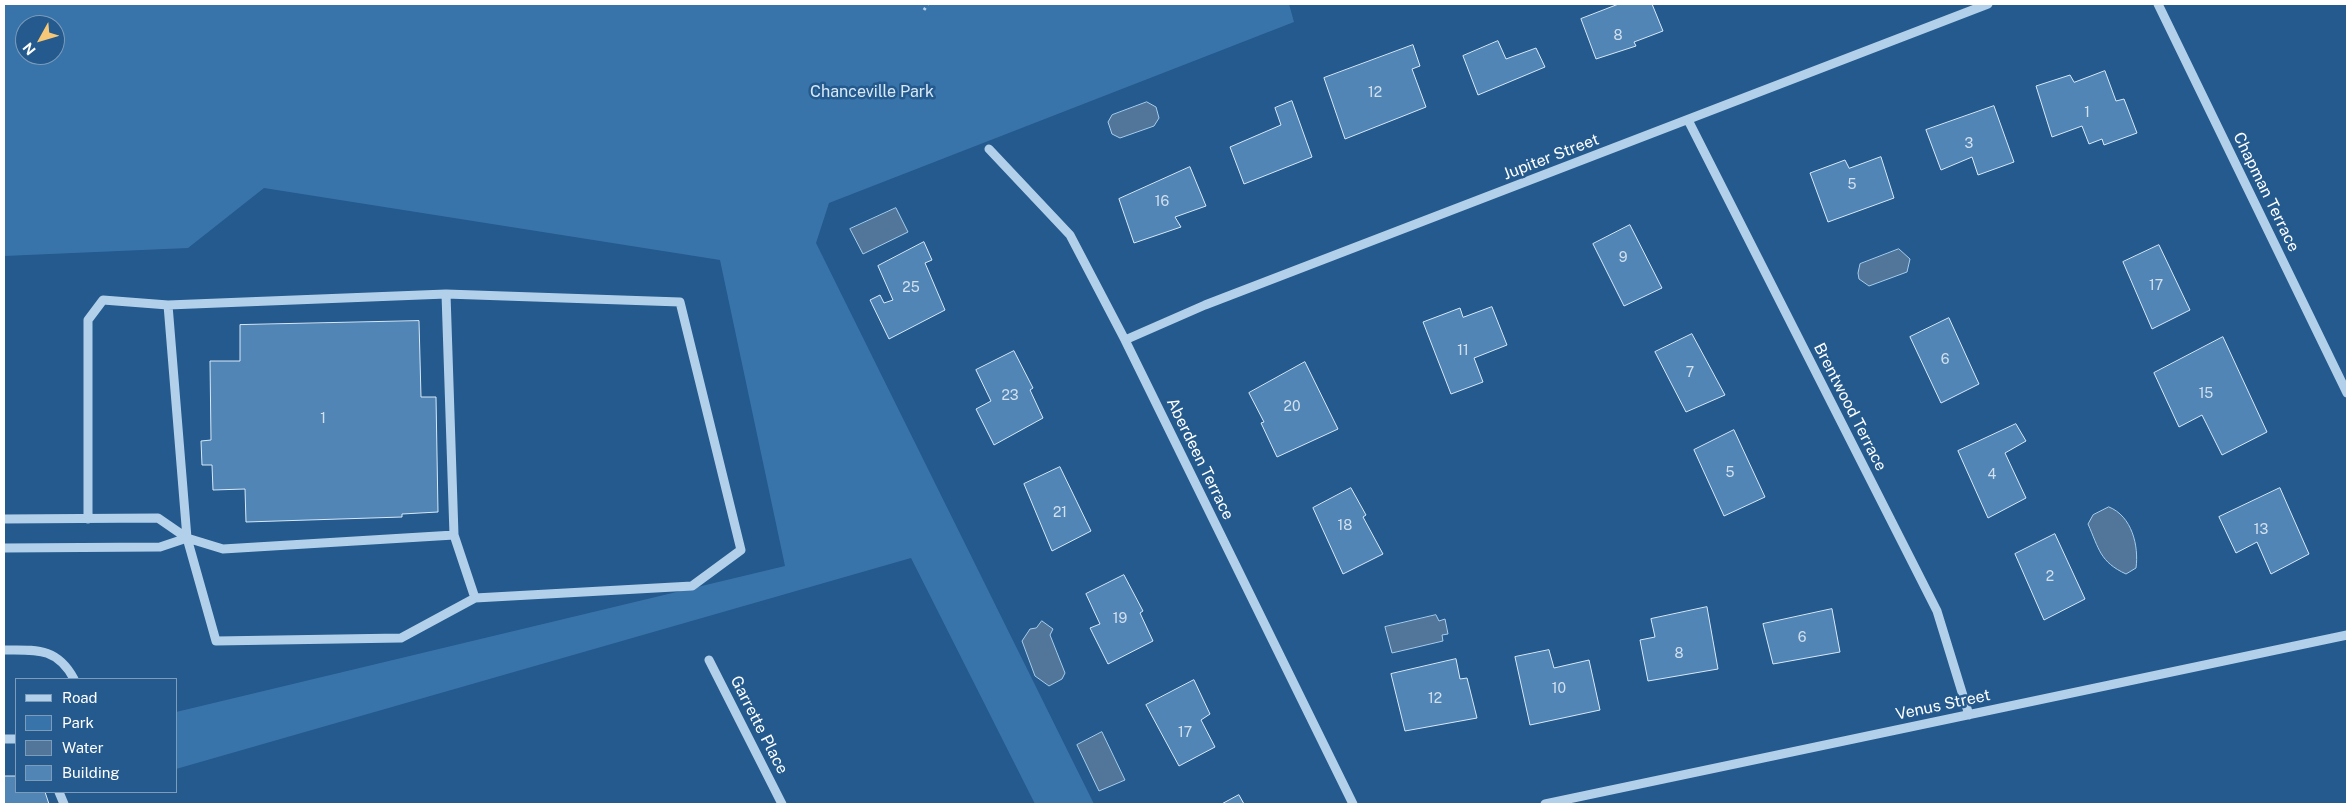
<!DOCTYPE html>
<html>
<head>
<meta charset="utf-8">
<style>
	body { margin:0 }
	#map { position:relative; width:2351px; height:808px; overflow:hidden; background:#245a8d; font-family:"Public Sans",sans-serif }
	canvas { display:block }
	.frame { position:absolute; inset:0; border:5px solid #fff; pointer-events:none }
	.legend { position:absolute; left:15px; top:678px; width:162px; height:115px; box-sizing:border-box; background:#245a8d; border:1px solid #7c9cbb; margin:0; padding:6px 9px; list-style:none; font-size:15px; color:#fff }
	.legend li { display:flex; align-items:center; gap:10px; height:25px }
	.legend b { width:25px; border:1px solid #7c9cbb }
	.north { position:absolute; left:15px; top:15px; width:50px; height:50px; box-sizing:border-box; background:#245a8d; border:1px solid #7c9cbb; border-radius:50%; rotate:231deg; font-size:14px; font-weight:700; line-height:20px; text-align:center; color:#fff }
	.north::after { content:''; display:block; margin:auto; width:18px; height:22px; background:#f5c777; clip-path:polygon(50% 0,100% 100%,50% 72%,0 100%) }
</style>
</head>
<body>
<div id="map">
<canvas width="2351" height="808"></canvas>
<div class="frame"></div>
<ul class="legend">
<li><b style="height:6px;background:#b3d0eb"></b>Road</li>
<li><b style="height:14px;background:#3874aa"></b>Park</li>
<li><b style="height:14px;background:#51769a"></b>Water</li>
<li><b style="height:14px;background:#5085b6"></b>Building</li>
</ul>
<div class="north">N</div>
</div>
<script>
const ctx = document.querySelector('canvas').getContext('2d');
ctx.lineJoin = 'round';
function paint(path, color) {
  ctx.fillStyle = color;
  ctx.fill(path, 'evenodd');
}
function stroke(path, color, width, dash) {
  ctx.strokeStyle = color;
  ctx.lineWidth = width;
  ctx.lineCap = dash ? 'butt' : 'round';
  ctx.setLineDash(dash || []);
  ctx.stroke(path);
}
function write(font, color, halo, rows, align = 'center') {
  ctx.font = font + ' "Public Sans",sans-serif';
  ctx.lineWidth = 5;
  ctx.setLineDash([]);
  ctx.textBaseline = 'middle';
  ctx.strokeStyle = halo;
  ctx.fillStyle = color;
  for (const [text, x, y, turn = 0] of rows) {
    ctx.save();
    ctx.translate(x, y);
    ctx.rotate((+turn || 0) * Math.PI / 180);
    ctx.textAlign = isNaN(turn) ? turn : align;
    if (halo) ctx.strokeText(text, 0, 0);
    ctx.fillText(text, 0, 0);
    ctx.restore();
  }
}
paint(new Path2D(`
	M4,4H1289L1294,22L829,203L816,243L1094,804H1035L911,558L176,769V712L785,566L720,260L264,188L188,248L4,256ZM25,25H55V55H25Z`), '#3874aa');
const water = new Path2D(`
	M1147,102L1156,107L1159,118L1154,126L1120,138L1112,134L1108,122L1112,115Z
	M896,208L908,232L863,254L850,229Z
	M1899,249L1910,259L1907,272L1869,286L1859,279L1858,273L1860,264Z
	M2109,507C2132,516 2139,546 2136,568L2126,574C2100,562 2099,549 2088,524L2093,515Z
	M1436,615L1439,621L1445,619L1448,634L1442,635L1443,641L1392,653L1385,627Z
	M1042,621L1053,629L1050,635L1065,673L1062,679L1049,686L1035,676L1022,641L1030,629L1036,628Z
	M1102,732L1125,780L1099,791L1077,745Z`);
paint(water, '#51769a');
stroke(water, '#a7ccec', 1);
const building = new Path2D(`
	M1619,4H1652L1663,31L1634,42L1636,46L1596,59L1581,19Z
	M1498,41L1506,59L1536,48L1545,67L1478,95L1463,56Z
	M1413,45L1420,66L1412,69L1426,107L1345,139L1324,78Z
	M2105,71L2116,101L2124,99L2137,133L2104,145L2102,139L2089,144L2082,126L2052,137L2036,86L2070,75L2074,82Z
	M1292,101L1312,157L1244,184L1230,147L1281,125L1275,108Z
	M1994,106L2014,162L1978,175L1972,157L1941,170L1926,130Z
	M1881,157L1894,198L1828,222L1810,173L1845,160L1849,168Z
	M1190,167L1206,206L1175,217L1181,227L1134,243L1119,199Z
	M1630,225L1662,288L1624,306L1593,244Z
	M924,242L932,260L925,263L945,310L889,339L870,300L880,295L884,303L893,300L878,266Z
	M2159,245L2190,310L2152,329L2123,262Z
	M1492,307L1507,345L1474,358L1483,382L1451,394L1423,322L1460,308L1463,317Z
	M1949,318L1979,384L1941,403L1910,337Z
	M419,321L421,397H436L438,512L402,514V517L246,522L245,489L213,490L212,465H202L201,441L211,440L210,361H240V325Z
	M1692,334L1725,395L1686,412L1655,352Z
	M2223,337L2267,432L2222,455L2202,415L2179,427L2154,373Z
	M1014,351L1033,388L1030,390L1043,418L994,445L976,409L991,401L976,370Z
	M1305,362L1338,429L1277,457L1261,423L1264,422L1249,393Z
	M2016,424L2026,441L2005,453L2026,498L1988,518L1958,451Z
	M1734,430L1765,497L1724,516L1694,450Z
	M1060,467L1091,531L1052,551L1024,484Z
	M1351,488L1366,515L1363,517L1383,554L1343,574L1313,508Z
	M2280,488L2309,554L2271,574L2257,542L2236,553L2219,517Z
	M2055,534L2085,599L2044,620L2015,554Z
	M1124,575L1143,611L1140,613L1153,641L1108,664L1090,628L1100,624L1086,594Z
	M1707,607L1718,669L1648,681L1640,640L1655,637L1651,619Z
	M1832,609L1840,652L1773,664L1763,624Z
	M1549,650L1554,668L1589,660L1600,710L1530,725L1515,657Z
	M1456,659L1460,679L1467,678L1477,718L1405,731L1391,674Z
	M1194,680L1210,714L1201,720L1215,747L1179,766L1146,705Z
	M4,776H16V792H45L49,804H4Z
	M1239,795L1244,804H1222Z`);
paint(building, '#5085b6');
stroke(building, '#d8e9f8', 1);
stroke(new Path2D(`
	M924,10L928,4`), '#b3d0eb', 3, [2.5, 4]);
stroke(new Path2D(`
	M2158,4L2347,393
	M1688,120L1937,611L1969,715
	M989,149L1070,235L1125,340L1353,804
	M446,294L454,535L475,598
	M1125,340L1205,305L1988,4
	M4,519L158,518L187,538L223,549L454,535
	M88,519V320L103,300L168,305L187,538L216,641L401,638L475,598L692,586L741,550L680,302L446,294L168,305
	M4,548L160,547L187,538
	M4,650C36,650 57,647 74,679
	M709,660L782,804
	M4,739H16
	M59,792L64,804
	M1545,804L2347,635`), '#b3d0eb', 9);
write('14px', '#d3e0ed', null, [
	["8",1618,36],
	["12",1375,93],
	["1",2087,113],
	["3",1969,144],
	["5",1852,185],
	["16",1162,202],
	["9",1623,258],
	["17",2156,286],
	["25",911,288],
	["11",1463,351],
	["6",1945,360],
	["7",1690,373],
	["15",2206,394],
	["23",1010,396],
	["20",1292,407],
	["1",323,419],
	["5",1730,473],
	["4",1992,475],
	["21",1060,513],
	["18",1345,526],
	["13",2261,530],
	["2",2050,577],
	["19",1120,619],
	["6",1802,638],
	["8",1679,654],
	["10",1559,689],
	["12",1435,699],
	["17",1185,733]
]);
write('16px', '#d8e9f8', '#245a8d', [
	["Chanceville Park",872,92]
]);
write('16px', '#fff', '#245a8d', [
	["Jupiter Street",1551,157,-21],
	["Chapman Terrace",2266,192,64],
	["Brentwood Terrace",1850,407,63],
	["Aberdeen Terrace",1200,459,64],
	["Venus Street",1943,705,-12],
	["Garrette Place",759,725,63]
]);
</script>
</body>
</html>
